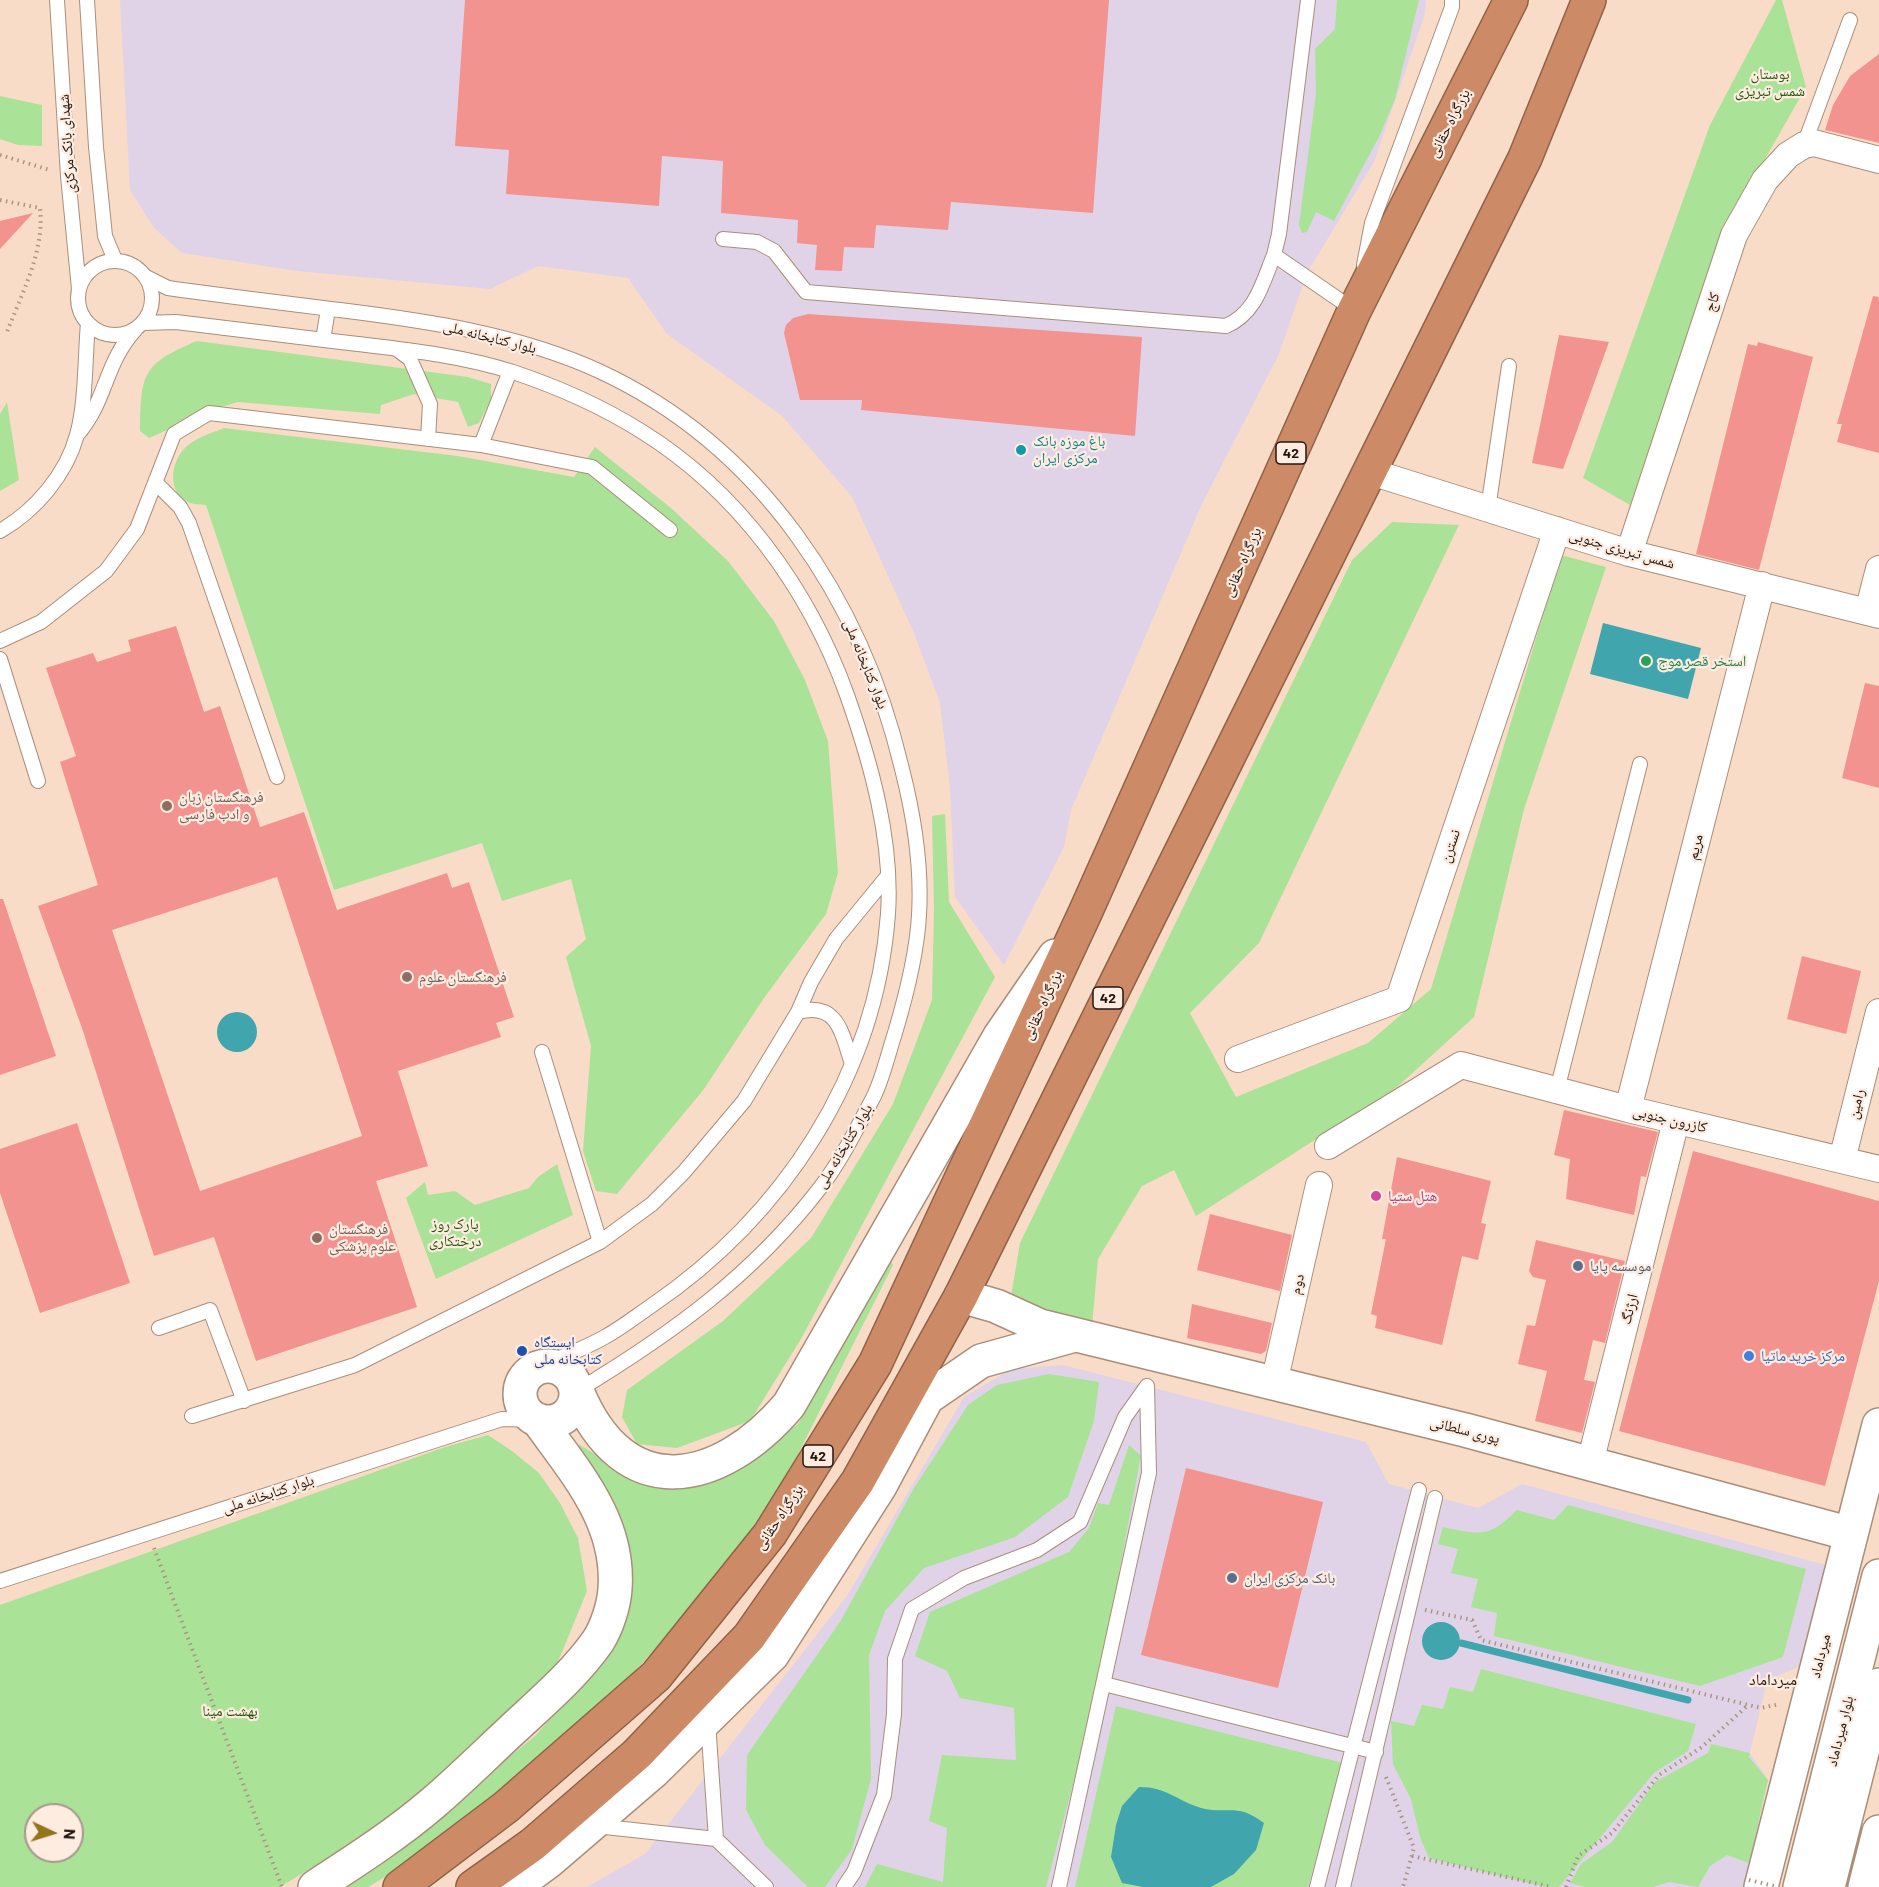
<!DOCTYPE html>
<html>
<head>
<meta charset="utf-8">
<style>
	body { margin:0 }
	#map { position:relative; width:1879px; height:1887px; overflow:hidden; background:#f9dcc8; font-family:Barlow,sans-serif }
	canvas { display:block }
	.north { position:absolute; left:24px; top:1803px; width:60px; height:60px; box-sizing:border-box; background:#feece0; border:2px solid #a6978d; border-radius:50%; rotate:94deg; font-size:16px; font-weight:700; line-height:24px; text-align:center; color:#211710 }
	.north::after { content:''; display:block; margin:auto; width:21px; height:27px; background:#95741c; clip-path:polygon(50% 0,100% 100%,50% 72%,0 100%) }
</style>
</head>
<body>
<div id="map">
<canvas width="1879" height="1887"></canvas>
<div class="north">N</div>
</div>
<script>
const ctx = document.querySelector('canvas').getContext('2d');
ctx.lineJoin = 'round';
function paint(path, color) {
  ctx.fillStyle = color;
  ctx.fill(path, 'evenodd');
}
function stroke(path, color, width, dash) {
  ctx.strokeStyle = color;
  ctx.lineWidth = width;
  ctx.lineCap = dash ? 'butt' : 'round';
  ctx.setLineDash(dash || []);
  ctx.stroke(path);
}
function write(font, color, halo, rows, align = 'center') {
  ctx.font = font + ' Barlow,"Noto Naskh Arabic",sans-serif';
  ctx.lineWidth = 4.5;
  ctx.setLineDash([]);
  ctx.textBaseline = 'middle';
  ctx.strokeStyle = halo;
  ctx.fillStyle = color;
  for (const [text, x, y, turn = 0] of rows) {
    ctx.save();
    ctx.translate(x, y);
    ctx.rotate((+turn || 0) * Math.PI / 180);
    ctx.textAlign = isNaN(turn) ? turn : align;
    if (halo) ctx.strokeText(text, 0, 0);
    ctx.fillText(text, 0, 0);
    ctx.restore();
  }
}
paint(new Path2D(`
	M120,0H1426L1425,14L1374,162L1307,273L1279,354L1202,504L1071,810L1064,847L1004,965L955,897L950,788L940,703L914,633L852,497L782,416L667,334L628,278L538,266L490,289L297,271L182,253L154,228L130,190Z
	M1063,1365L1366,1442L1389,1484L1478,1508L1522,1484L1826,1565L1804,1664L1767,1681L1750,1753L1768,1780L1744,1887H587L645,1854L847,1596L964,1397L1012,1369Z`), '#e0d3e7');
paint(new Path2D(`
	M1337,0H1419L1395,99L1380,135L1334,221L1316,212L1307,232L1302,233L1299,225L1316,93L1315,49L1335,29Z
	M1776,0H1782L1806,87L1723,233L1630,505L1583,478L1710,125Z
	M0,96L42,105V146L18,145L0,139Z
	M197,341L468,377L491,384V399L479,423L468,427L458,402L414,394L381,405L380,414L238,402L214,409L149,438L140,431C141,373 142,364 197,341Z
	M7,402L19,480L0,491V414Z
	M224,428L458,456L574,477L595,447L671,508L728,561L774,621L805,680L828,741L838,873L826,914L764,998L704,1089L617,1194L596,1191L583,1151L591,1046L566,957L586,939L571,879L502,901L482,843L334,890L206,505C201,504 193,505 188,502C167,492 171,464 183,450C194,438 209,434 224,428Z
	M1392,522L1459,525L1259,943L1190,1013L1236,1097L1368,1043L1431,989L1561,555L1606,567L1524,809L1474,1017L1396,1088L1196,1216L1174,1170L1142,1186L1098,1259L1092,1326L1011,1296L1020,1243L1352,560Z
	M945,814L949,902L995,977L801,1339L750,1421L677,1448L637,1444L622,1417L627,1390L723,1321L811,1238L893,1104L932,1000L934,909L932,816Z
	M557,1164L573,1215L436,1279L406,1198L425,1182L428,1195L455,1191L475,1205L529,1188L538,1177Z
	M885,1254L893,1265L788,1474L739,1554L615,1694L444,1842L368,1887H327L425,1825L535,1736L611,1651L630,1597L632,1563L613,1505L578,1444L645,1483L717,1481L798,1424Z
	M1049,1374L1099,1382L1094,1421L1068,1497L1015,1537L924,1568L885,1611L869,1655L871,1779L852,1849L825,1887H808L765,1845L746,1810L747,1755L840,1622L914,1488L968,1405L997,1385Z
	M488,1435L512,1451L539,1473L560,1503L578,1538L587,1591L555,1669L413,1806L280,1887H0V1605L445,1447ZM36,1815H72V1851H36Z
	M1129,1445L1141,1456L1095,1700L1046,1887H865L877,1864L943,1882L947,1828L929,1821L942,1755L1016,1760L1014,1708L960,1698L947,1671L915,1656L930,1612L1069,1552L1089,1528L1098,1503L1109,1505Z
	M1568,1505L1806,1569L1783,1657L1700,1686L1494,1636L1497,1613L1471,1607L1478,1579L1451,1573L1458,1549L1438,1544L1443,1527C1481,1535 1489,1538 1517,1510L1554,1520Z
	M1481,1669L1696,1724L1688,1751L1654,1773L1559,1887H1545L1429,1858L1420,1837L1411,1799L1393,1764L1391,1721L1414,1726L1422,1705L1443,1709L1450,1687L1473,1692Z
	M1116,1706L1343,1763L1308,1887H1075Z
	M1711,1744L1750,1753L1749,1757L1768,1780L1749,1863L1727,1855L1710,1866L1698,1887L1669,1882L1653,1887H1585L1570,1883L1581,1864L1612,1842L1655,1782L1708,1753Z`), '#aae297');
paint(new Path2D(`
	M1603,623L1701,648L1688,699L1590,674Z
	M217 1032a20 20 0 1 1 40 0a20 20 0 1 1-40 0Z
	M1422 1641a19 19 0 1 1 38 0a19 19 0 1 1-38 0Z
	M1139,1787C1167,1787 1177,1801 1201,1808C1229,1815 1236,1802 1264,1823L1256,1850L1234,1874L1211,1887H1143L1122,1883L1111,1857L1116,1825L1122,1806Z`), '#40a5ac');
stroke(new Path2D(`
	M1461,1643L1688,1700`), '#40a5ac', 7);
paint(new Path2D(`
	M465,0H1109L1093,213L951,202L948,230L876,225L874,248L844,247L842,271L815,270L817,245L797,243L798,220L721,213L723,161L662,156L659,206L506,194L509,150L455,146Z
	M1879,54V143L1825,130L1833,105L1850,76Z
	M33,213L0,249V221Z
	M1873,296L1879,297V453L1837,442L1842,424H1837Z
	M808,314L1142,337L1135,436L861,410L862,400H800L784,333L786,325L793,318Z
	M1559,335L1609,342L1563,469L1532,463Z
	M1758,342L1813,357L1759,570L1696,554L1748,344L1757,346Z
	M176,626L204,712L220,706L260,827L304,812L337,910L447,873L452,888L469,882L514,1017L496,1023L501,1037L398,1071L428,1166L376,1181L417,1307L256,1361L214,1237L154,1256L83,1031L38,906L98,885L60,762L76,756L46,668L93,653L97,662L131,651L128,640ZM277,877L362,1136L200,1191L112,930Z
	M1865,683L1879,686V788L1842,778Z
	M0,899H3L56,1056L0,1075Z
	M1802,956L1861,971L1846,1034L1787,1019Z
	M1564,1110L1658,1132L1646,1177L1641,1176L1634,1215L1566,1199L1570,1159L1554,1155Z
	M77,1123L130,1283L40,1313L0,1193V1149Z
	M1693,1151L1879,1201V1281L1825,1486L1619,1431Z
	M1397,1157L1491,1181L1481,1223L1486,1224L1478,1260L1462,1256L1442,1345L1375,1328L1377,1316L1371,1314L1386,1239H1382Z
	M1210,1214L1292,1235L1280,1291L1197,1270Z
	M1536,1240L1625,1261L1605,1343L1593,1340L1584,1380L1595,1382L1582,1433L1535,1421L1547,1371L1518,1364L1527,1325L1535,1326L1546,1280L1533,1277L1529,1271Z
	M1192,1304L1272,1323L1266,1351L1261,1354L1187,1338Z
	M1186,1468L1323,1502L1278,1688L1141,1655Z`), '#f2938f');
const lane = new Path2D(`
	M57,0L68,176L79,289
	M87,0L96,147L105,236L115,260
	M1308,0L1279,234L1274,255L1354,310
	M1804,145L1850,20
	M723,239L757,242L774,251L806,292L1226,326C1256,313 1262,284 1274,255
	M78 298a37 37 0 1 1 74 0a37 37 0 1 1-74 0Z
	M1364,265L1372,223L1452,7V0
	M146,277L168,288C225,296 283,303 340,310C428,321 518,334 599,371C761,446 862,600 902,769C914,816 922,866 919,915C917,954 906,996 895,1033C888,1054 883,1078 873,1098C857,1128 841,1161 820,1188C752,1276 671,1334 577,1391
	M143,323L176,322C236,329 297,337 358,344C409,350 464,356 513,372C558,387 601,406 641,431C738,491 809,589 847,695C871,763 893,841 888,914C876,1076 783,1216 651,1306C635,1317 620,1329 603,1338C581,1350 557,1359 534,1369
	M323,340L328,309
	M398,350L410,359L430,404L428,439
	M77,435C107,401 104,364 135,330
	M481,445L592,467L670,530
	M156,483L180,507L189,523L277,777
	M1488,509L1509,366
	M0,531C35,511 66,475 77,435C86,404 85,356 88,323
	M0,641L41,622L106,571L137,529L174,434L209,413L481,445L510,371
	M0,659L38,781
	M798,1012C838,1001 842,1034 852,1064
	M542,1052L600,1242
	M1557,1090L1640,764
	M159,1328L210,1310L244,1401
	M192,1416L355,1365L600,1242L652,1204L684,1172L744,1101L798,1012L811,982L836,939L886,878
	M0,1581L502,1419L538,1420
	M1104,1684L1376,1752
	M708,1722L716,1839
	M596,1826L716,1839L766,1887
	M844,1887L854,1872L884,1795L894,1714L895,1659L912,1609L964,1578L1037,1550L1080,1522L1125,1417L1147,1386
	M1059,1887L1149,1473L1147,1386
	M1317,1887L1419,1490
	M1343,1887L1435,1498`);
const street = new Path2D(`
	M1368,471L1629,553L1879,615
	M1629,553L1734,235L1765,180L1788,155L1804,145L1814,143L1879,160
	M1868,612L1879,569
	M1238,1059L1399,999L1557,530
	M1628,1109L1762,585
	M1328,1146L1461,1065L1628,1109L1879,1169
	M1842,1160L1879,1012
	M1274,1383L1319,1185
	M1590,1463L1676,1121`);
const secondary = new Path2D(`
	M961,1296L996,1306L1040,1326L1465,1430L1851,1534
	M520 1394a28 28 0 1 1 56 0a28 28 0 1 1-56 0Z
	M577,1391C624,1506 719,1487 789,1405L1000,1036L1055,956
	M315,1887C355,1861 397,1834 433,1803C461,1779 487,1753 513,1729C543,1701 575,1674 598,1641C607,1627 614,1605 615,1589C620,1521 575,1472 538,1420
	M514,1887L549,1861L654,1771L772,1655L880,1486L927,1398L981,1361L1071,1336
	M1761,1887L1879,1425
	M1800,1887L1879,1576
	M1828,1887L1879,1685
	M1865,1887L1879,1832`);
const highway = new Path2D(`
	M400,1887L506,1807L656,1676L770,1534L875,1364L1085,913L1354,311L1511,0
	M473,1887L532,1845L637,1754L749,1637L858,1481L961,1296L1525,158L1589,0`);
stroke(lane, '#a98e7b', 16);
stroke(street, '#a98e7b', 28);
stroke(secondary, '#a98e7b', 36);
stroke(highway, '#906248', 36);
stroke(new Path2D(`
	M0,155L50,170
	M0,200L40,208C45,250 22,293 7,332
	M154,1548L282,1887
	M1425,1610L1472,1620L1481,1640L1761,1708L1780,1704
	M1386,1777L1414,1848L1403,1887
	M1412,1856L1552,1887
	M1566,1887L1578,1856L1612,1833L1659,1775L1702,1747L1747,1706`), '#aa9485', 4, [1.5, 4.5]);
stroke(lane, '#fff', 14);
stroke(street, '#fff', 26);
stroke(secondary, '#fff', 33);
stroke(highway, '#cc8a66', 33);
stroke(new Path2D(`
	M1749,1880L1778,1887`), '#aa9485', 4, [1.5, 4.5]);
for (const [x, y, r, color] of [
	[1021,450,6,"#0f9aa8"],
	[1646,661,6,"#2e9e5b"],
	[167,806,6,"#8d6e63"],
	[407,977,6,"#8d6e63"],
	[1376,1196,6,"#d1479c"],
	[317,1238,6,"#8d6e63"],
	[1578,1266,6,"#5c6f8a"],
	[522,1351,6,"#1a4fb4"],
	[1749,1356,6,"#3f7fe0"],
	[1232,1578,6,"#5c6f8a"]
]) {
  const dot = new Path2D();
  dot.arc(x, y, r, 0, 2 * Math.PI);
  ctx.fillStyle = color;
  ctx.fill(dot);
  stroke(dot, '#feece0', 2);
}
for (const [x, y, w] of [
	[1291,453,30],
	[1108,998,30],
	[818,1456,30]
]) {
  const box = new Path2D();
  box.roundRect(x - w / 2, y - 11, w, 22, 4.5);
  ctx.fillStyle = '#feece0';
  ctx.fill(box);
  stroke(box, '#211710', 1.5);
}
write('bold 14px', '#211710', null, [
	["42",1291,453],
	["42",1108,998],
	["42",818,1456]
]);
write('15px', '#24560a', '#feece0', [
	["بوستان",1770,74],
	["شمس تبریزی",1770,91],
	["پارک روز",455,1224],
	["درختکاری",455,1241],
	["بهشت مينا",230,1711]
]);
write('15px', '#211710', '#feece0', [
	["بزرگراه حقانی",1449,123,-63],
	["شهدای بانک مرکزی",67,144,-94],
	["کاج",1712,302,-72],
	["بلوار کتابخانه ملی",490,337,14],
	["شمس تبریزی جنوبی",1622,549,16],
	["بزرگراه حقانی",1242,562,-66],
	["بلوار کتابخانه ملی",866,664,68],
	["نسترن",1450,846,-71],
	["مریم",1695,847,-76],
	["بزرگراه حقانی",1042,1005,-65],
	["رامین",1856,1104,-76],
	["کازرون جنوبی",1670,1119,13],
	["بلوار کتابخانه ملی",844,1146,-59],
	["دوم",1297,1284,-77],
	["ارژنگ",1629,1309,-76],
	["پوری سلطانی",1465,1430,14],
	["بلوار کتابخانه ملی",268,1494,-18],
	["بزرگراه حقانی",779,1517,-56],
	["میرداماد",1820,1656,-76],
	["بلوار میرداماد",1840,1731,-76]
]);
write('15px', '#0d838f', '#feece0', [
	["باغ موزه بانک",1033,441],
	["مرکزی ایران",1033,458]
], 'left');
write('15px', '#27864d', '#feece0', [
	["استخر قصر موج",1658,661]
], 'left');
write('15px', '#785e54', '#feece0', [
	["فرهنگستان زبان",179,797],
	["و ادب فارسی",179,814],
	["فرهنگستان علوم",419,977],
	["فرهنگستان",329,1229],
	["علوم پزشکی",329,1246]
], 'left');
write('15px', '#b23c85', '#feece0', [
	["هتل ستیا",1388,1196]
], 'left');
write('15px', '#4e5e75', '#feece0', [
	["موسسه پایا",1590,1266],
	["بانک مرکزی ایران",1244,1578]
], 'left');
write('15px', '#164399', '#feece0', [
	["ایستگاه",534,1342],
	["کتابخانه ملی",534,1359]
], 'left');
write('15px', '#366cbe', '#feece0', [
	["مرکز خرید ماتیا",1761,1356]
], 'left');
write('16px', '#211710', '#feece0', [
	["میرداماد",1773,1680]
]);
</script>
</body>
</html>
